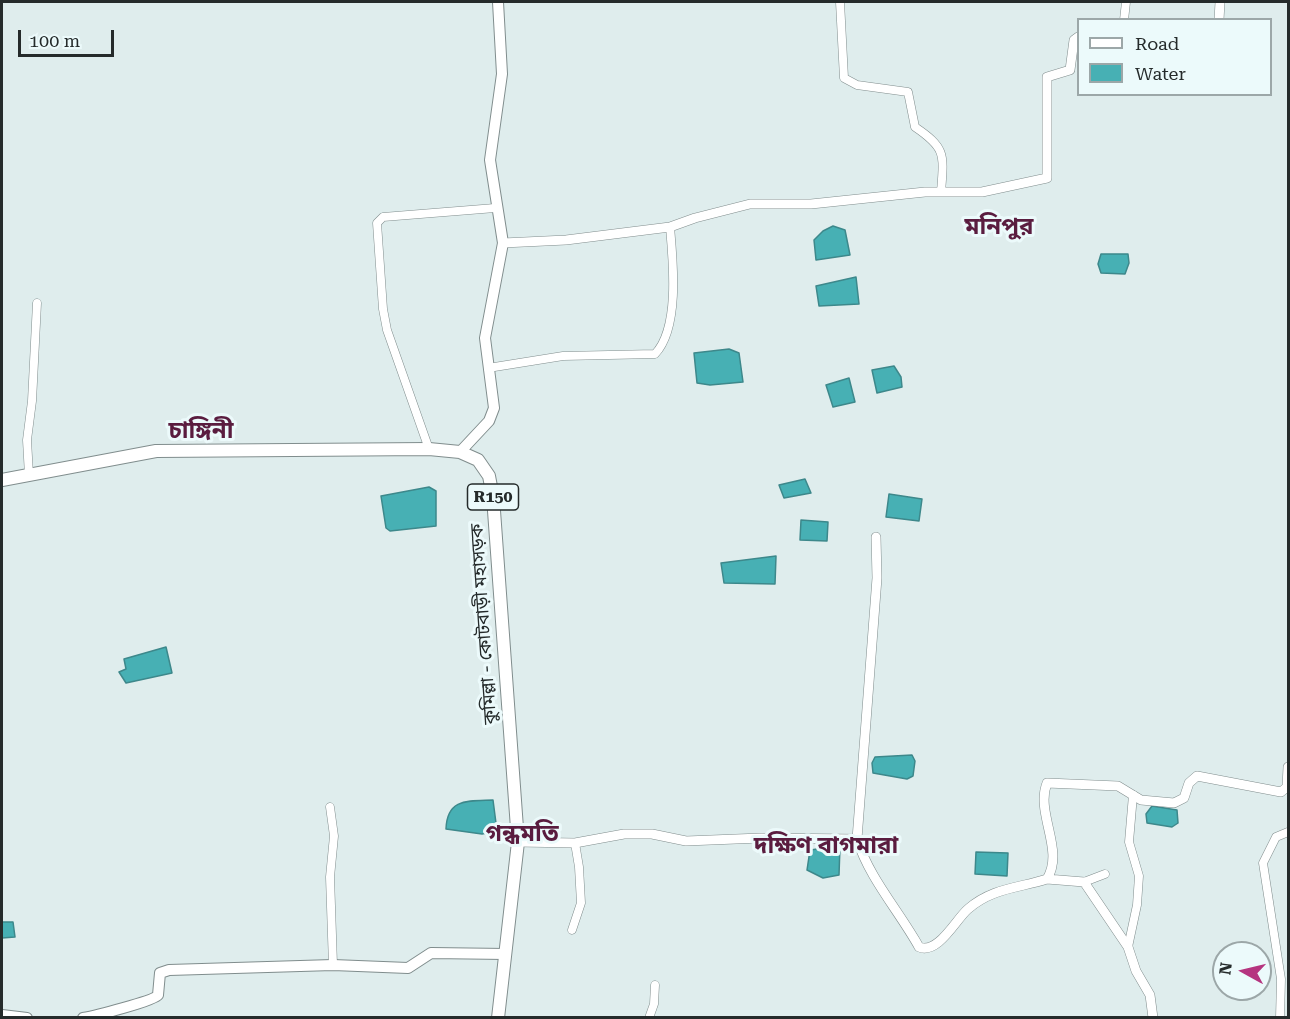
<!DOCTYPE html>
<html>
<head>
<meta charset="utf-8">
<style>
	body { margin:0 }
	#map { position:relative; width:1290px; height:1019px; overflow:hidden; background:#dfeded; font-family:"Roboto Serif",serif }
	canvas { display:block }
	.frame { position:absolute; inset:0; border:3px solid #252b2b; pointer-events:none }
	.legend { position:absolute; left:1077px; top:18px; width:195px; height:78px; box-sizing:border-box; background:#ecfafb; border:2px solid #9ca7a8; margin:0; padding:8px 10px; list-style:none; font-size:18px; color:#252b2b }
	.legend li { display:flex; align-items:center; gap:12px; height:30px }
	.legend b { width:30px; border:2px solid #9ca7a8 }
	.north { position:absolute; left:1212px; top:941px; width:60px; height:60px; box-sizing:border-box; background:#ecfafb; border:2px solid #9ca7a8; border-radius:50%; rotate:278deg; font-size:16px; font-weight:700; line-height:24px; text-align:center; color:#252b2b }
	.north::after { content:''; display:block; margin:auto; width:21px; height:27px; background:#b5347f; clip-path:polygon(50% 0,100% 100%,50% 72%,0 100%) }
	.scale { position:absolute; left:18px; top:30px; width:96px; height:27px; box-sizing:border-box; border:3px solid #252b2b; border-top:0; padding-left:8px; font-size:18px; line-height:21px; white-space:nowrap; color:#252b2b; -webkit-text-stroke:4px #ecfafb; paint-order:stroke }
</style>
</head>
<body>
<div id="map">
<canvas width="1290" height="1019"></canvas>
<div class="frame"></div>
<ul class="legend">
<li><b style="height:8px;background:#fff"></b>Road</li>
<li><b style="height:16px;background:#47b0b4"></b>Water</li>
</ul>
<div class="north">N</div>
<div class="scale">100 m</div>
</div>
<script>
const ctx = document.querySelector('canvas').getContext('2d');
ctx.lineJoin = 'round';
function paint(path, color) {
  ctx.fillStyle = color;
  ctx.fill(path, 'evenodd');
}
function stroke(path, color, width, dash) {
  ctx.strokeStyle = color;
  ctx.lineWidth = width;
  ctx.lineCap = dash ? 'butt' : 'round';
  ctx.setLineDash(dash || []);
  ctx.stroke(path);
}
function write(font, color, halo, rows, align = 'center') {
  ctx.font = font + ' "Roboto Serif","Noto Sans Bengali",serif';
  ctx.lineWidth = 6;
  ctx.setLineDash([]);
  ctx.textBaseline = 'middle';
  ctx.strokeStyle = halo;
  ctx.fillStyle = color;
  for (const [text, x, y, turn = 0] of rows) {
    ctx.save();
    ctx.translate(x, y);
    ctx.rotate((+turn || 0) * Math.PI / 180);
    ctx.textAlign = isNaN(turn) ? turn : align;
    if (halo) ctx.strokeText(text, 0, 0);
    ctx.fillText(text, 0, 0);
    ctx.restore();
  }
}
const water = new Path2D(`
	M833,226L845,230L850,255L816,260L814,240L823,231Z
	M1101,254H1128L1129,263L1125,274L1101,273L1098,264Z
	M856,277L859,304L819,306L816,286Z
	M729,349L739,353L743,382L710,385L697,383L694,353Z
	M894,366L901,377L902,387L877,393L872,370Z
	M849,378L855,402L833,407L826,385Z
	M805,479L811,493L784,498L779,485Z
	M429,487L436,491V526L390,531L386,528L381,496Z
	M889,494L922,499L919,521L886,517Z
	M801,520L828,522L827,541L800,540Z
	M776,556L775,584L724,583L721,563Z
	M166,647L172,673L126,683L119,672L126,669L124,659Z
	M912,755L915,761L913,776L907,779L873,773L872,763L875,757Z
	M493,800L497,831L482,834L446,829C447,798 468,801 493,800Z
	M1152,806L1177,810L1178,823L1172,827L1147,823L1146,814Z
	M840,846L839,875L823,878L807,870L810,850Z
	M976,852L1008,853L1007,876L975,874Z
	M2,922H13L15,937L2,938Z`);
paint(water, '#47b0b4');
stroke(water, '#3d888b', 1.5);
const minor = new Path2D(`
	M840,2L844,78L857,85L908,92L915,127C946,148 944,154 941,192
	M1124,20L1126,2
	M488,368L563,356L655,354C680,328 673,261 670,227
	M429,449L387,330L383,309L377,223L383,217L495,208
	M29,475L27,440L32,401L37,303
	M330,807L334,836L330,877L333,965
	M1084,882L1105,874
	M572,930L581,903L579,867L575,843
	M1128,947L1137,905L1139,876L1129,842L1133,795
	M649,1018L654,1004L655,985
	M1280,1018L1281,979L1263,863L1276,837L1288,832`);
const tertiary = new Path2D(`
	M1219,20L1220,2
	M503,243L566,240L670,227L695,218L750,204H811L925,192H982L1047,178V77L1070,70L1074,40L1078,37
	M857,839L877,578L876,537
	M518,842L575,843L624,834H652L686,841L761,838L857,839C869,878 899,911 919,947C938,955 956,919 968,909C992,888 1019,888 1047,879C1065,850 1035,813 1047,783L1118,786L1141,800L1174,803L1184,798L1189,783L1197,776L1281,792L1287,787L1288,767
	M1047,879L1084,882L1128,947L1136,971L1150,995L1153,1018`);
const secondary = new Path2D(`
	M460,452L489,421L494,408L485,338L503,243L490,160L502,74L498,2
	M2,1015L27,1018
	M83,1018C94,1016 154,1001 158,995L160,973L169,970L333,965L408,968L431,953L506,954`);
const primary = new Path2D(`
	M2,480L156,451L429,449L460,452L478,460L489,476L493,497L518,842L498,1018`);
stroke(minor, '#808d8d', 9);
stroke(tertiary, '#808d8d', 10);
stroke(secondary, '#808d8d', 12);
stroke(primary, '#808d8d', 14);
stroke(minor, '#fff', 8);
stroke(tertiary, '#fff', 9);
stroke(secondary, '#fff', 10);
stroke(primary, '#fff', 12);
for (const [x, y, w] of [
	[493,497,51]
]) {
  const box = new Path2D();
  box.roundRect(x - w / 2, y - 13, w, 26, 4.5);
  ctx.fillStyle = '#ecfafb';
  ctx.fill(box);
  stroke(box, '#252b2b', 1.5);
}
write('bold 16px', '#252b2b', null, [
	["R150",493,497]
]);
write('18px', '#252b2b', '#ecfafb', [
	["কুমিল্লা - কোটবাড়ী মহাসড়ক",484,624,-94]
]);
write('bold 24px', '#5a1c3f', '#ecfafb', [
	["মনিপুর",999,227],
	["চাঙ্গিনী",201,431],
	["গন্ধমতি",522,834],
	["দক্ষিণ বাগমারা",826,846]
]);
</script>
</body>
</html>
